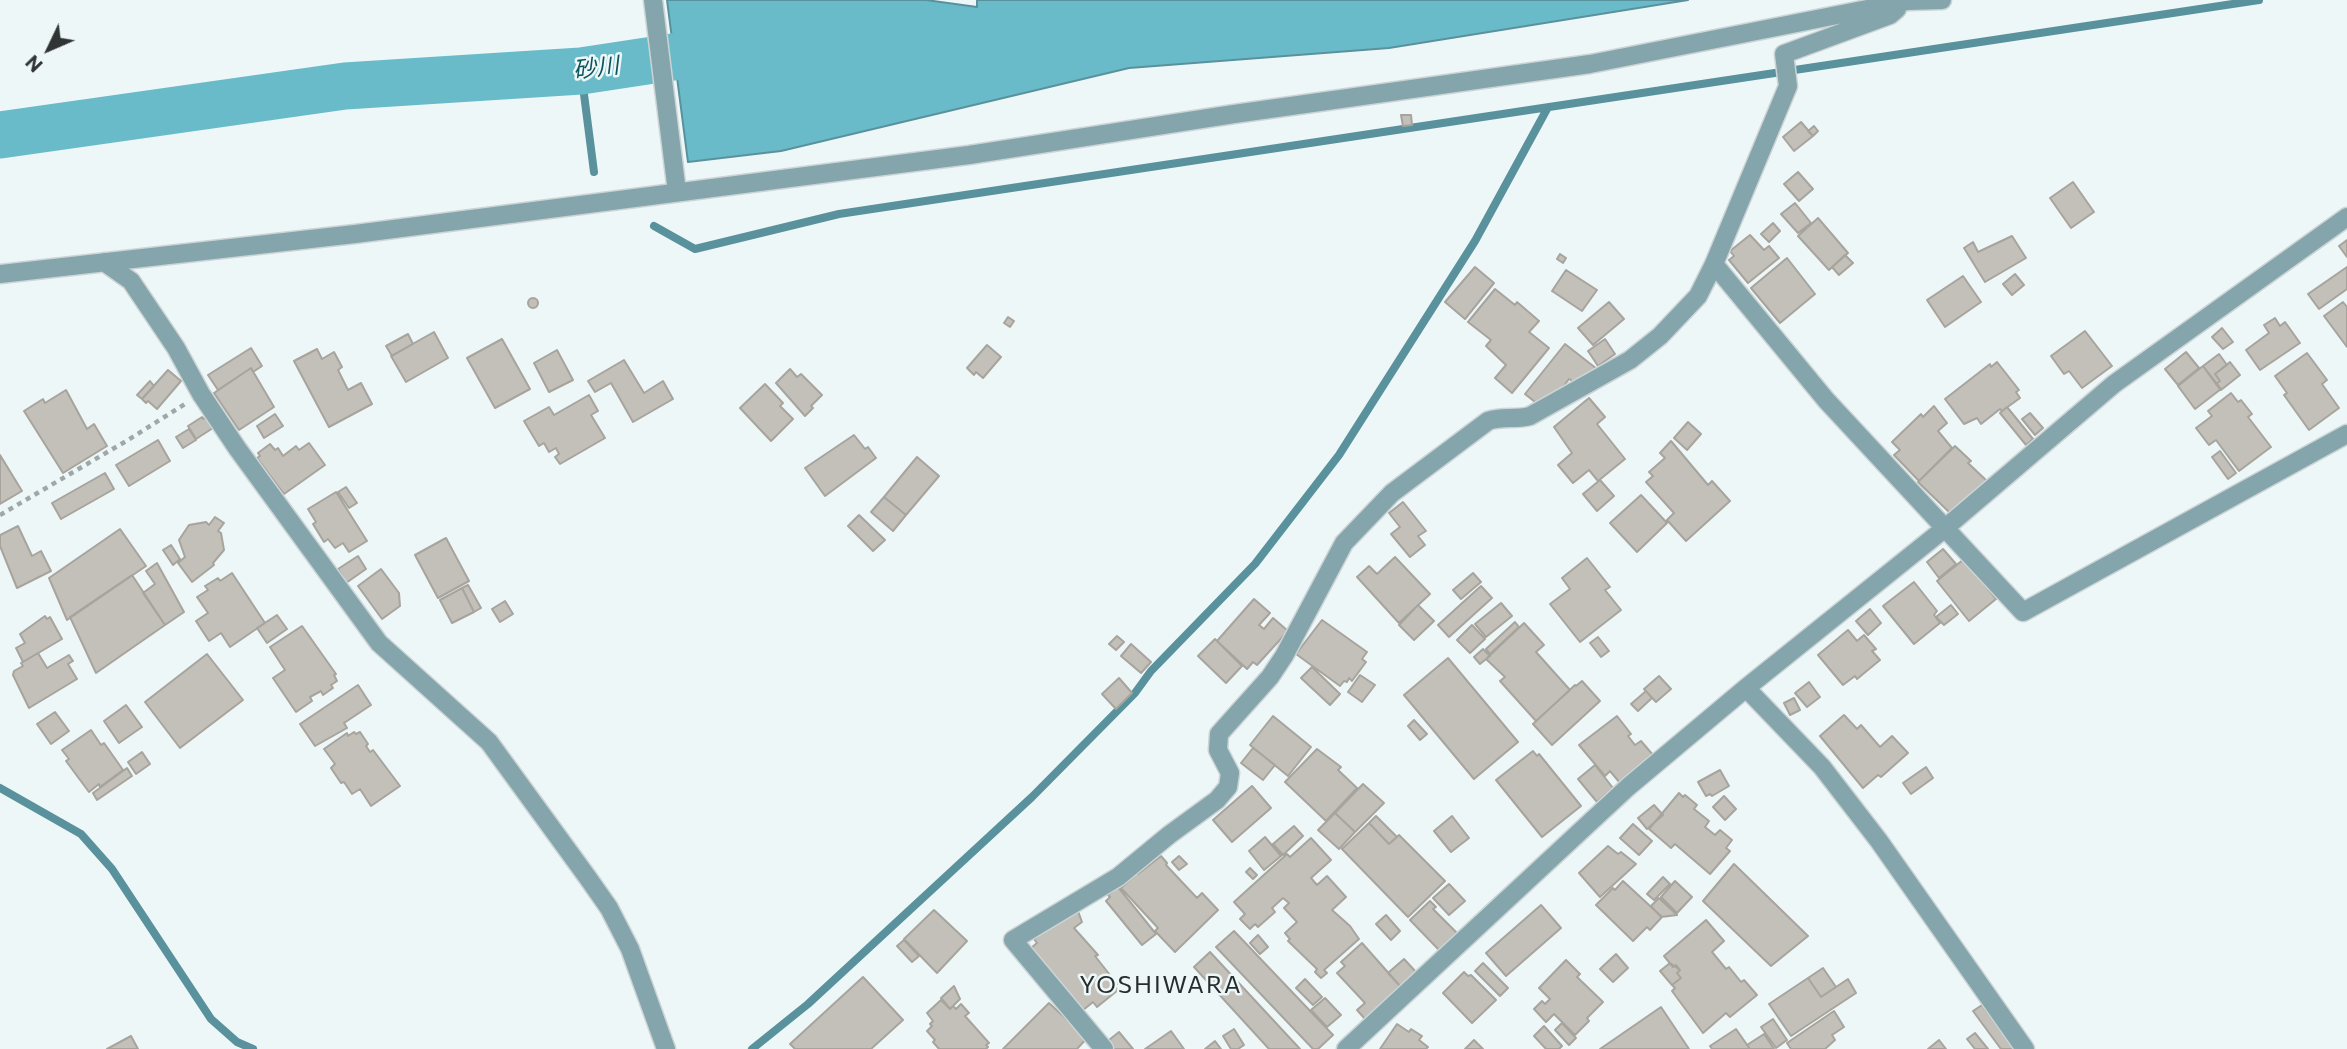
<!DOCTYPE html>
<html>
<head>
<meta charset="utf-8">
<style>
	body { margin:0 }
	#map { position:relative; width:2347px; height:1049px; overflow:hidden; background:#eef7f8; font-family:Commissioner,sans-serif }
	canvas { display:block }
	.north { position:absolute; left:14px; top:14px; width:70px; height:70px; -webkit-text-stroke:5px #eef7f8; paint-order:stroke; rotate:226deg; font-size:19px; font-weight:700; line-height:28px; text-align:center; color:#313435 }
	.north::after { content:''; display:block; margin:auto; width:24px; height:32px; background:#313435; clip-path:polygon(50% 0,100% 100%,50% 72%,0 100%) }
</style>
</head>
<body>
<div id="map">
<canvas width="2347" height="1049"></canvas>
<div class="north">N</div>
</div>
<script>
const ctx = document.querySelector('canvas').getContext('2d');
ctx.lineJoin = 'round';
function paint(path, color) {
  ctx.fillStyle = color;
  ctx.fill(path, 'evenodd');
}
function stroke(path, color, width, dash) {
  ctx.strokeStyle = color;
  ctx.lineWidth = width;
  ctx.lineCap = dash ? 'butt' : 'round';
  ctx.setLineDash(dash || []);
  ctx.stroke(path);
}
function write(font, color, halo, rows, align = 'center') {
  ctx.font = font + ' Commissioner,"Noto Sans JP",sans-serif';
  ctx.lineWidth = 5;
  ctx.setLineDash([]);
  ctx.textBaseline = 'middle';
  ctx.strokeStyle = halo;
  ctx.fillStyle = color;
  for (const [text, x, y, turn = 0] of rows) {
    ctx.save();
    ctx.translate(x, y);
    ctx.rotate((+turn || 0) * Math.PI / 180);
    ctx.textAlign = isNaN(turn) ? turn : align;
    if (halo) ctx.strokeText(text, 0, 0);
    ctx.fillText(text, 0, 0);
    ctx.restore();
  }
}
const water = new Path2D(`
	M667,0H926L977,7V0H1688L1389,48L1129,68L781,151L688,162Z`);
paint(water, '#6abbc9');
stroke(water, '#59929d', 2);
stroke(new Path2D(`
	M581,71L594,172
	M654,226L695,249L839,214L2259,0
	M0,788L81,834L112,869L211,1019L237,1042L253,1049
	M752,1049L808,1004L1032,797L1135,693L1151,671L1255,564L1339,455L1475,241L1547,109`), '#59929d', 8);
stroke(new Path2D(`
	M0,135L345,86L581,71L739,47`), '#6abbc9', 47);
const building = new Path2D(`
	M1401,115H1411L1412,125L1403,126Z
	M1801,122L1813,136L1794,151L1783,137Z
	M1814,126L1818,131L1813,136L1808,131Z
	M1798,172L1813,189L1799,201L1784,184Z
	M2073,182L2094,212L2071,228L2050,198Z
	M1795,203L1811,223L1798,233L1781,214Z
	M1818,218L1848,253L1829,270L1798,236Z
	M1773,223L1780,231L1769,242L1761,234Z
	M1750,235L1764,250L1769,246L1779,258L1748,283L1729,260L1734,256L1730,251Z
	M2012,236L2026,258L1985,282L1964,248L1973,242L1978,252Z
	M2347,240V257L2339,246Z
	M1560,254L1566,258L1563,263L1557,259Z
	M1845,255L1853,263L1839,275L1832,267Z
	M1787,258L1815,294L1780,323L1751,288Z
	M1475,267L1494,283L1465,319L1445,302Z
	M2347,267V289L2319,309L2308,294Z
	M1566,270L1597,290L1582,311L1552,291Z
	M2015,274L2024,285L2012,295L2003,284Z
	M1963,276L1981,302L1945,327L1927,300Z
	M1495,289L1515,305L1517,302L1539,321L1529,332L1549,348L1512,393L1495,378L1506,365L1486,346L1491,340L1468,322Z
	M528 303a5 5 0 1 1 10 0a5 5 0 1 1-10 0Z
	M1609,302L1624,319L1593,345L1578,328Z
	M2343,302L2347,307V347L2324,316Z
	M1008,317L1014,321L1010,327L1004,323Z
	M2275,318L2280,326L2285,322L2300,343L2260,370L2246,350L2269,333L2264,325Z
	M2222,328L2233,342L2223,349L2212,337Z
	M2085,331L2112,366L2082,388L2069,371L2064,374L2051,356Z
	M434,332L448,358L406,382L391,356Z
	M408,334L413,344L392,356L386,346Z
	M502,339L530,389L495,408L467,358Z
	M1605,339L1615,354L1598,366L1588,351Z
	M1565,344L1597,369L1574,382L1569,379L1560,391L1535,402L1525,394Z
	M987,345L1001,357L983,378L976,372L974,375L967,368Z
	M251,348L262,366L253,372L251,368L218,390L208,375Z
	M317,349L322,359L334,352L342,367L338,370L348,390L361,383L372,404L329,427L294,361Z
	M557,350L573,380L549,392L534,363Z
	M2186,352L2199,368L2178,385L2165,369Z
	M2307,353L2327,380L2322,384L2339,408L2309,430L2284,395L2287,393L2275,376Z
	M2219,354L2227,365L2215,374L2220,381L2216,384L2203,366Z
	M624,360L644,393L663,381L673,399L633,422L611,383L595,392L588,381Z
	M1997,362L2019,390L2016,392L2020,398L2002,411L2000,409L1981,424L1977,418L1964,424L1945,399L1990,364L1991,367Z
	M2230,362L2240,375L2221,390L2216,384L2220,381L2215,374Z
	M2203,366L2221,389L2195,409L2178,386Z
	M251,368L274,407L239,430L214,393Z
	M790,369L797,377L801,374L822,395L811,406L813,408L805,416L776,383Z
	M168,370L181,381L157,409L148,401L146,403L142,399Z
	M150,381L154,386L142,399L137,395Z
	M765,384L783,403L780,406L793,419L771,441L740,408Z
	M66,390L87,429L94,424L107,446L63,473L24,411L43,399L45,403Z
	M2231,393L2238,402L2241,400L2252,414L2248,417L2271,447L2239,471L2216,440L2209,445L2196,428L2212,416L2208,411Z
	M589,395L598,411L591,415L605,438L560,464L555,457L559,454L556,448L549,452L544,443L539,446L524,421L549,407L554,415Z
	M1589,398L1605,417L1597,424L1625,459L1598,481L1589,470L1573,483L1558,465L1572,453L1554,427Z
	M1934,406L1947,423L1938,431L1952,448L1919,481L1894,455L1900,450L1892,442L1921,414L1923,417Z
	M2007,407L2033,439L2026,445L2000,413Z
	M2030,413L2043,428L2035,435L2022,419Z
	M275,414L283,426L264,438L257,426Z
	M202,417L203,419L206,417L213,428L196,439L188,426Z
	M1688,422L1701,434L1687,450L1674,438Z
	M189,429L196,440L183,448L176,437Z
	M854,435L865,449L868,447L876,458L825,496L805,468Z
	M158,440L170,461L129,486L116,465Z
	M1671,441L1708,485L1712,481L1730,501L1686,541L1667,520L1674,513L1646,482L1653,476L1649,472L1665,458L1660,453Z
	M309,443L325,465L284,494L257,458L260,456L258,453L270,444L275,450L278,448L283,456L296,446L299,450Z
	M1955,446L1971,461L1968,463L1988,482L1949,512L1918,482Z
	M2220,451L2236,473L2228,479L2212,457Z
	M0,455L22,491L0,504Z
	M917,457L939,476L906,515L884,497Z
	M105,473L114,489L61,519L52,503Z
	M1600,480L1614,496L1597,511L1583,494Z
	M346,487L357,503L349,508L338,492Z
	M336,492L367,541L349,552L343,543L335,548L328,539L324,542L313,524L316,522L308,509Z
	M1641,495L1667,523L1637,552L1610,523Z
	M884,497L906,515L893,531L871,512Z
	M1403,502L1426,531L1418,536L1425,545L1410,557L1391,534L1400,527L1389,513Z
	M859,515L885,540L873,551L848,526Z
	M215,517L224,523L218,531L221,533L224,550L213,563L214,565L192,582L178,563L185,557L179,540L189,525L206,522L209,525Z
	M18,526L32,556L41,551L51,571L17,588L0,546V535Z
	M120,529L146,566L67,620L49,578Z
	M446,538L469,581L438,598L415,555Z
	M171,545L180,559L173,565L163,550Z
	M1943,549L1956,564L1939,578L1927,562Z
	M358,556L366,569L346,583L338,569Z
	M1395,557L1430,594L1399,623L1357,577L1369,566L1377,574Z
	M1587,558L1610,587L1605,590L1621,610L1580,642L1550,604L1570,589L1562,578Z
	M1964,559L1996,599L1969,621L1937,581Z
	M157,563L184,612L165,625L143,593L155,584L146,571Z
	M381,569L399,593L400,606L382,619L358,586Z
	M232,573L265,623L230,647L221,633L209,641L196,621L208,613L197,597L208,590L205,586L218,578L220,581Z
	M1473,573L1481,582L1461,599L1453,590Z
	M132,575L165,625L96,673L70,617Z
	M1914,582L1937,611L1934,615L1940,623L1914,644L1883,606Z
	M468,585L481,608L474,612L462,588Z
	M1481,586L1492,598L1449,637L1438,625Z
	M462,588L474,612L452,623L440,600Z
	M1254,599L1270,613L1259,625L1264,629L1273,618L1288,631L1257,665L1253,662L1247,669L1217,641Z
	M505,601L513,614L500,622L492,609Z
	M1501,603L1512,616L1486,637L1475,624Z
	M1418,605L1434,621L1414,640L1399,625Z
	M1951,605L1958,614L1944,625L1936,617Z
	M1870,609L1881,623L1868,635L1856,621Z
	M277,615L287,629L267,643L257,628Z
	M45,616L47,619L50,617L62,639L23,662L16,648L25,643L20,634Z
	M1322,620L1367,652L1362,659L1366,662L1352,681L1349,678L1347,682L1344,681L1340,686L1296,654Z
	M1515,622L1519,627L1490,654L1486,649Z
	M1524,623L1544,645L1536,652L1570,690L1536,721L1500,681L1505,677L1486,659Z
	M1472,625L1485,639L1470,653L1457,640Z
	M302,626L336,674L334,675L337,681L331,685L333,688L323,695L321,691L310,697L312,701L296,712L273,678L285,670L270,647Z
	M1848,630L1857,641L1864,635L1876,649L1872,651L1880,660L1857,679L1855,676L1843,685L1818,655Z
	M1117,636L1124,642L1116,650L1109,644Z
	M1598,637L1609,651L1601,657L1590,643Z
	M1215,639L1242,666L1226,683L1198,656Z
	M1131,644L1151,662L1141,673L1121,656Z
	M1483,649L1490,656L1480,664L1474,657Z
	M38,653L47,668L69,655L73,661L68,664L77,679L29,708L13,675L14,671L23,666L21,663Z
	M207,654L243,700L180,748L145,702Z
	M1448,658L1518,742L1474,779L1404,695Z
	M1312,667L1340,694L1330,705L1301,678Z
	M1360,675L1375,685L1362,702L1348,692Z
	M1659,676L1671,689L1656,702L1644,689Z
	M1119,678L1132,693L1116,709L1102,694Z
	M1582,681L1600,701L1552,745L1533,724L1575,685L1576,686Z
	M1809,682L1820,697L1807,707L1795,693Z
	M358,685L371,705L344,723L347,728L315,746L300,724Z
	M1646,691L1652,698L1638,711L1631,704Z
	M1794,698L1800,710L1790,715L1784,703Z
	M126,705L142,727L119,743L104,721Z
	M55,712L69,731L51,744L37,724Z
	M1844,715L1857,729L1861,725L1880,747L1892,736L1908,753L1881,777L1878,775L1863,788L1820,736Z
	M1273,716L1311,747L1288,776L1250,745Z
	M1617,716L1631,734L1628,736L1635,745L1641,741L1653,755L1620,783L1610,771L1605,776L1579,745Z
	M1414,720L1427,734L1420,740L1408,726Z
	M91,730L101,745L104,743L123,770L100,787L99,784L89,792L66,761L69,759L62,750Z
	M354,732L356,734L360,732L368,744L366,746L370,752L373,750L400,786L371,806L360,789L352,794L344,782L341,783L331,768L335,764L324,749L347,733L348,736Z
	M1253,748L1275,765L1263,780L1241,763Z
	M1317,749L1341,767L1338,770L1357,788L1326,821L1285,782Z
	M1533,751L1537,756L1539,754L1581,806L1542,837L1496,780Z
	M142,752L150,764L136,774L128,762Z
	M1595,765L1613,788L1597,802L1578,779Z
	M1926,767L1933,778L1911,794L1903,783Z
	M127,768L132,776L97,800L93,793Z
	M1720,770L1729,786L1712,796L1710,794L1706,796L1698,782Z
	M1363,784L1384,803L1355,832L1335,813Z
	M1252,786L1271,808L1232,842L1213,820Z
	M1679,793L1683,797L1685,795L1697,805L1694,809L1709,821L1705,827L1715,835L1720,830L1732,840L1726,848L1730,851L1710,874L1675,844L1671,848L1649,829Z
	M1724,796L1736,809L1725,820L1713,807Z
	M1654,805L1663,815L1647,829L1638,818Z
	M1335,813L1355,832L1339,849L1318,830Z
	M1376,816L1397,837L1389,844L1369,823Z
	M1452,816L1469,838L1451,852L1434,831Z
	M1369,823L1389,844L1399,835L1445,881L1408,917L1342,849Z
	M1633,824L1652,841L1639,855L1620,838Z
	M1294,826L1303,836L1283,855L1273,844Z
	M1265,837L1281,856L1264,870L1249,851Z
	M1311,838L1331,860L1311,878L1317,885L1327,876L1346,897L1332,910L1350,926L1359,939L1324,970L1327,973L1321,978L1315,972L1317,969L1288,941L1290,939L1285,933L1297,922L1284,908L1289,903L1283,898L1272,908L1275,912L1258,927L1255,924L1250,929L1240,919L1245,914L1234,902L1287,854L1290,857Z
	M1608,846L1618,854L1621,852L1636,864L1600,897L1579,873Z
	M1161,856L1167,863L1166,865L1197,898L1202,893L1218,910L1175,952L1155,931L1158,928L1121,888L1137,873L1138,874Z
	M1179,856L1187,864L1179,870L1172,862Z
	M1734,864L1808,936L1771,966L1703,901Z
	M1250,868L1257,875L1253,879L1246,872Z
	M1663,877L1670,884L1654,900L1647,894Z
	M1623,881L1662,917L1650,930L1647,927L1633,941L1596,905L1613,888L1615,890Z
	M1675,881L1692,897L1677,913L1661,897Z
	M1449,884L1465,901L1449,915L1433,898Z
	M1118,887L1156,934L1142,945L1106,901L1110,897L1108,895Z
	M1659,898L1677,915L1661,917L1651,906Z
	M1430,901L1436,907L1433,909L1457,933L1439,950L1410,920Z
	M1541,905L1561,928L1506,976L1486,953Z
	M934,910L967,941L937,973L904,939Z
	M1078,911L1082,922L1074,928L1098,955L1095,956L1117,984L1114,986L1118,990L1097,1007L1093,1002L1077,1015L1025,953L1037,943L1034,939L1064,916Z
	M1386,915L1400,931L1391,940L1376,924Z
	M1706,920L1724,941L1712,952L1726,969L1729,967L1741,982L1744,980L1757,995L1730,1017L1726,1013L1703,1033L1672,991L1675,988L1672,985L1681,978L1677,973L1680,970L1676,965L1673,967L1664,956Z
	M1234,931L1333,1035L1318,1049H1313L1216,947Z
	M1258,935L1268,947L1260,954L1250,943Z
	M904,940L919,956L912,962L897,946Z
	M1362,943L1400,986L1365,1019L1357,1010L1365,1003L1337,973L1345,966L1341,962Z
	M1210,952L1300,1049H1269L1194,967Z
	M1616,954L1628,968L1613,982L1600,969Z
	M1404,959L1416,972L1400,986L1388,973Z
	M1566,960L1580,974L1577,977L1603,1002L1587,1018L1589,1021L1575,1035L1554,1014L1546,1022L1534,1009L1542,1001L1545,1004L1550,999L1539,988Z
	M1483,963L1508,988L1500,996L1475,971Z
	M1670,963L1680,970L1677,973L1681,978L1672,985L1660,971Z
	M1823,968L1836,987L1821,997L1808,978Z
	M1464,972L1468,976L1471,975L1496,1000L1472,1023L1443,993Z
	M863,977L903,1020L871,1049H795L790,1044Z
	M1808,978L1821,997L1848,979L1856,993L1791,1036L1769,1004Z
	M1305,979L1322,997L1313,1005L1296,988Z
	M954,986L960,999L950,1009L941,998Z
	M1325,998L1341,1015L1327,1027L1311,1010Z
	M941,1000L950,1009L953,1006L956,1009L961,1004L969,1013L965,1016L989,1043L986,1045L988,1047L986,1049H939L933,1042L935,1040L927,1031L932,1026L930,1024L933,1021L927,1013Z
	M1049,1003L1087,1038L1077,1049H1003Z
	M1982,1005L2014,1049H2001L1973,1011Z
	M1661,1007L1689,1049H1600Z
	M1834,1011L1844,1027L1832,1035L1835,1040L1825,1049H1791L1787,1043Z
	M1773,1019L1787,1040L1776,1048L1761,1027Z
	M1562,1023L1576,1038L1569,1045L1555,1030Z
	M1397,1024L1409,1032L1411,1029L1422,1036L1419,1040L1428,1047L1426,1049H1380Z
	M1544,1026L1562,1046L1559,1049H1546L1534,1036Z
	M1234,1029L1244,1045L1238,1049H1231L1223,1036Z
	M1736,1029L1750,1049H1712L1710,1046Z
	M1171,1031L1184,1049H1145Z
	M1119,1032L1133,1049H1109L1104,1044Z
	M1975,1033L1988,1049H1975L1967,1039Z
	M1764,1034L1774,1049H1750L1747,1045Z
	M131,1036L138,1049H107Z
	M1474,1040L1483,1049H1465Z
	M1939,1040L1946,1049H1928Z
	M1215,1041L1221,1049H1205Z`);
paint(building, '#c3c0b9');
stroke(building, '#a7a49d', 2);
const street = new Path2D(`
	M653,0L677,192
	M104,262L131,281L176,348L201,394L237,448L379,643L489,742L588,878L609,908L630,949L666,1049
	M1714,264L1826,400L2023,612L2347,434
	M0,274L355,234L969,155L1234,114L1590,64L1908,1L1942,0
	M1746,688L1822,767L1879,841L2025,1049
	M1104,1049L1013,940L1118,877L1169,835L1217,800L1228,787L1230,773L1218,750L1219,734L1270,677L1284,656L1344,543L1392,493L1488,421C1502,416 1516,420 1530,416L1630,360L1660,336L1698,296L1714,264L1788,86L1784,54L1890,15L1897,9
	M1346,1049L1628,787L1746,688L1944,529L2114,384L2347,217`);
stroke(street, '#ccd4d5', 21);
stroke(new Path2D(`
	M0,515L128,440L185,404`), '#a0a7a8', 4.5, [5, 5]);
stroke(street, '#84a5ab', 18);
write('italic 23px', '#0b545e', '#eef7f8', [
	["砂川",596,68,-7]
]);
ctx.letterSpacing = '2px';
write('24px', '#262d2e', '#eef7f8', [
	["YOSHIWARA",1161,985]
]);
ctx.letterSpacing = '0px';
</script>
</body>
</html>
